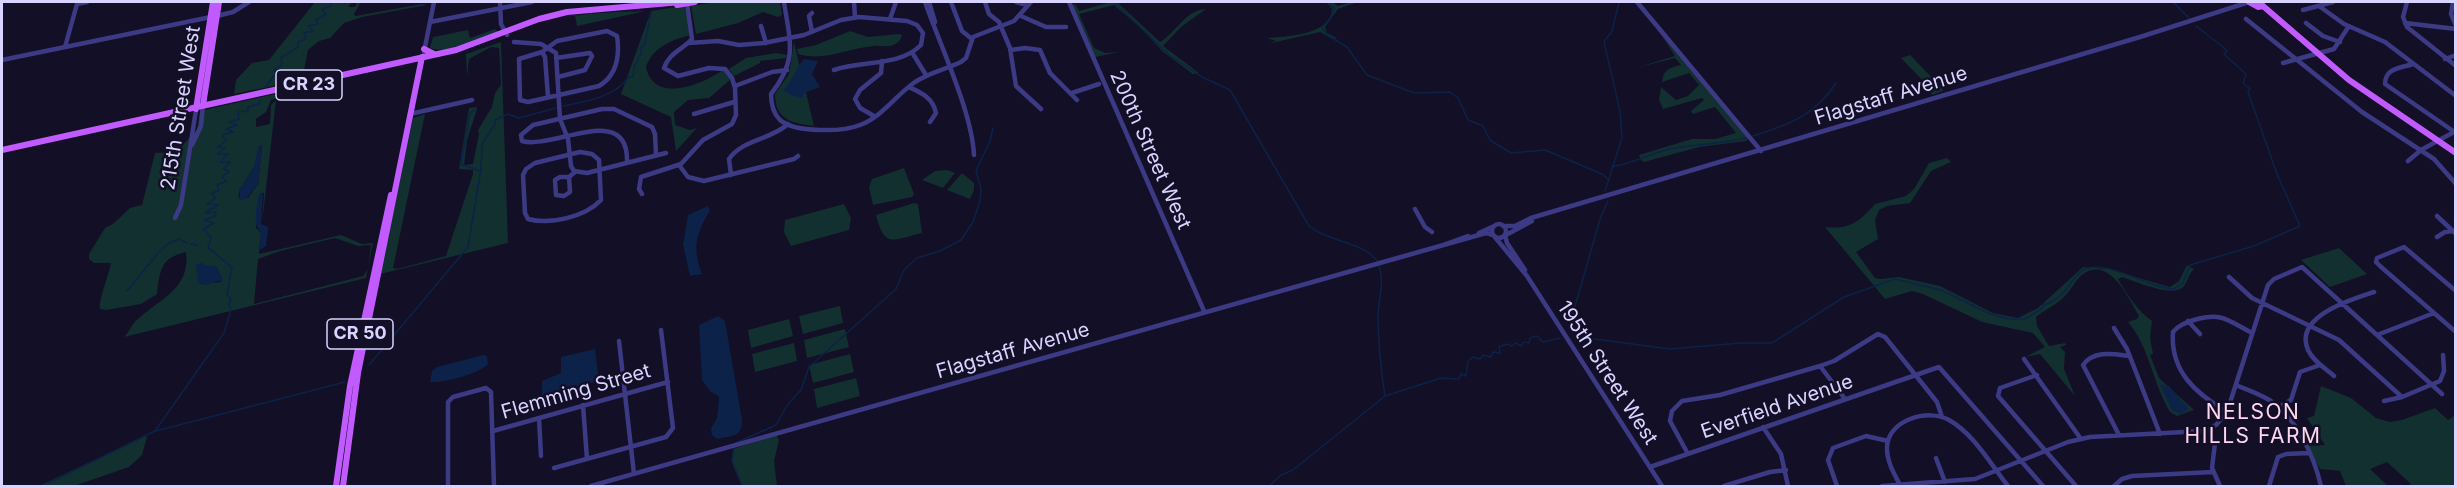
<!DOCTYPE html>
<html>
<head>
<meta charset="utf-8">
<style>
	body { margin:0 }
	#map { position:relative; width:2457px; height:488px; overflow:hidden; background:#130f26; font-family:Inter,sans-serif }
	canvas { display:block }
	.frame { position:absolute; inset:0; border:3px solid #d9d4ff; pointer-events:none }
</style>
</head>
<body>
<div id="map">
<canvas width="2457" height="488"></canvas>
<div class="frame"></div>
</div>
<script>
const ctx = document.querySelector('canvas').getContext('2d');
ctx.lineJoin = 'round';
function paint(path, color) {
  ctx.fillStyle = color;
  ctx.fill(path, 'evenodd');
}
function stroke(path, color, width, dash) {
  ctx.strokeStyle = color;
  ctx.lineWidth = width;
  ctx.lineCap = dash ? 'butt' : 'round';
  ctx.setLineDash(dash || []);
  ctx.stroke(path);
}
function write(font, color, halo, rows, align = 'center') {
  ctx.font = font + ' Inter,sans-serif';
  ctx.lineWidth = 5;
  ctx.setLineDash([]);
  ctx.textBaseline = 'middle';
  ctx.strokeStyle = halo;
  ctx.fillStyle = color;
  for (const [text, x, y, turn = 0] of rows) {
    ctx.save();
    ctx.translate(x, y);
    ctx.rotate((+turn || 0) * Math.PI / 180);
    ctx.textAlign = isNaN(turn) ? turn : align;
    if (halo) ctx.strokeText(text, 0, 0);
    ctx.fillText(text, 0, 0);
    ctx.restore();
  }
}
paint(new Path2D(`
	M315,2H345L343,5L346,2H352L348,7H355L357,2H361L354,14L355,16L422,4L427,5L362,17L344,23L330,38L319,41L308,50L302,80L234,94L236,80L252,63L269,60Z
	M715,2H780L782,15L778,17L763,12L738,23L696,34L691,6Z
	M1111,2H1120L1119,4L1160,42C1176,33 1185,10 1206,9L1181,27L1163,46L1199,73L1193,74L1163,52L1143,30L1114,5L1079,14L1094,48L1105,53L1119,52L1095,57L1072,5L1075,4L1079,11Z
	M1326,2H1332L1338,6L1350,2H1358L1338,9L1325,27L1327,33L1337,38L1332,39L1320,32L1267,44L1276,41L1267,38C1287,36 1330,36 1332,9Z
	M683,6L685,7L691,35C671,40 653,47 646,67C654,105 703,84 723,70L731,79L709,98L688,100L674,112L675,125L690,130L697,128L676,151L671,117L621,94L651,11Z
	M646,11L577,26L575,15L550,20C582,13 613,12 646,11Z
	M1655,25L1748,138L1746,141L1699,147L1644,162L1641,160L1639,155L1692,139H1715L1736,133L1715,107L1693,114L1691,111L1704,100L1702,98L1663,109L1659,100L1661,87L1676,100L1688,96L1699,85L1689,73L1662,82C1664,69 1669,68 1681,65L1675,58L1636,68L1675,56Z
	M495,29L498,32C482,38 447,55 430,48L433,37L468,30L470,38Z
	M850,31L868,37L898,34L902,35C901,40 898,43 893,45C887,48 880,45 874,46C848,48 825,62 798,54L797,49L816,45Z
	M501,42L508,243L380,274L413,118L425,114L393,268L397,269L446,256L473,174V170L459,169L469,108L476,107L477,109L467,140L464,165L473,164L479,134L478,130L492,107L495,93L501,85L499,48L491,47L469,59L467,76L466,54Z
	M794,42L814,126C792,123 775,120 775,94L789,74Z
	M776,53L787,55L786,58L760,61V63L734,76L729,69L746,58Z
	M1910,55L1942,88L1943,91L1932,95L1927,85L1901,58Z
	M297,89L299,90L296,93L271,100L266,112L256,119V127L270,124L271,105L276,100L262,224L264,193H260L256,228L261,233L259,254L341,235L362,244L373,243L366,278L124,337C130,331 132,323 139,318C161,299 191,287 186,252C160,258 160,271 157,294L141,304L106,310L100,309C98,302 109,274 111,263H94L89,259V254L105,228L113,224L130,208L142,205L155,153L173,152L182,146L197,129L200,111ZM262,145L258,184L248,198L238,197L240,189L255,166L259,146ZM335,238L358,246L371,245L368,269L363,276L254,304L258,259L280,251ZM196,265L217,267L221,282L200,284Z
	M1947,158L1951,162L1931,171L1910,203L1887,206L1879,210L1875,220L1878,239L1856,252L1875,278L1880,279L1899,277L1940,286L1993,313L2018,318L2038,308L2083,267L2108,269L2170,287L2179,281L2187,265L2194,269C2188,275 2188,281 2184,286C2174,299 2135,281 2122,277L2118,279C2127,295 2138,311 2152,321L2150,338L2153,354L2150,355L2159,378L2194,410L2177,416L2170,412C2152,382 2150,348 2128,322L2137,319L2139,316C2128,298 2110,256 2083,274C2076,279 2072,289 2065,296C2056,305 2046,309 2036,317L2037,326L2049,346L2065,343L2066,345L2060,347L2065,352L2064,369L2075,396L2040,354L2025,357L2045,347L2033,333L1982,322L1923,294L1912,291L1885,299L1825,227C1850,230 1860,221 1875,204L1906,196L1914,189L1929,163Z
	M904,168L914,194L912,197L873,205L869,187L872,179Z
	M947,170L955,173L943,188L922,180L935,171Z
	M962,173L974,183V190L970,199L947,190Z
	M914,203L918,204L922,233C892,240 885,249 876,215Z
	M844,204L851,218L849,230L791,246L784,232L785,220Z
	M2339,248L2367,274L2330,287L2301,260Z
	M840,306L843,323L803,334L799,316Z
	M789,319L793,336L751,348L748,330Z
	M845,329L849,347L807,358L804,340Z
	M794,343L797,361L755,372L752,354Z
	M850,354L854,372L813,383L809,365Z
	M856,378L860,396L817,408L814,389Z
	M2321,386L2351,398L2376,418L2390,422L2402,420L2435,408L2448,420L2455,415V486H2407L2411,484L2387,462L2370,469L2388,486H2346L2340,471L2320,469L2307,446L2325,445L2307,418L2314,416Z
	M776,435L779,440L774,461L777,486H742L732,461L733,449Z
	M145,436L147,437L142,455L129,467L74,486H39Z`), '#12302f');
paint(new Path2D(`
	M804,59L818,61L812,74L820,87L804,93L803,98L793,96L783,90C794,81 795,68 804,59Z
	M262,145L258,184L246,199L239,200L240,189L253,170L259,146Z
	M263,192L261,224L268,227V230L266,246L260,250L261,233C252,223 257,207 259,194Z
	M708,206L710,210C696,235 692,247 702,274L690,276L683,245L688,215Z
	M202,262L204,265L217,267L223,280L205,285L198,282L196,265Z
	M718,316L725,321L742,420C742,438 733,435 717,439L712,435L711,428L717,418L719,397L710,391L702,380L699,325Z
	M595,349L599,381L542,396V381L561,373V357Z
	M483,355L487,356L488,364C481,373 441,384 430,382L432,371L437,367Z
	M2160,385L2169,386L2189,409L2180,414L2172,410Z`), '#0c2248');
stroke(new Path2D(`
	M1114,2L1169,55L1202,77L1230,90L1309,226C1330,243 1361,240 1378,262
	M1329,2L1334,9L1330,19L1322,27L1327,35L1347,47L1367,75L1414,93L1450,92L1458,98L1468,120L1483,126L1490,140L1511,153L1545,150L1602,174L1609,180
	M2173,2L2189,18
	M265,88L275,74L274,70L282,65L281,58L298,47V42L306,39L304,33L313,31L308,26L318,24L316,20L326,14L322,9L331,6L330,2
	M563,106C587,101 613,98 629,77H633L634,67L642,51L640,49L645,43L651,12
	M475,110L470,113L461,164L480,171
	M1753,136C1788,125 1816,115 1836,83
	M217,147L227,140L223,137L224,134L234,132L226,129L237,125L229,122L239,119L238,112L248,111V107L258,104L261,100
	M1612,167C1634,163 1653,152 1675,148C1700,144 1721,144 1746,138
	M1605,191L1622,138L1620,111L1604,42L1612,31L1619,2
	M1608,201L1601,216L1571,320L1570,328L1580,337L1670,349L1741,343H1772L1844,297L1895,279L1941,290L1990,314L2009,319H2025L2043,308L2044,305C2070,296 2070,276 2085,269C2108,259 2148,288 2174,289L2183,283L2190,265L2254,246L2300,226L2277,174L2248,92L2250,89L2243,83L2246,74L2224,54L2227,51L2223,47L2196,26
	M191,244L197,245
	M1379,266C1385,282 1378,300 1378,317C1378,343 1381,370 1385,396
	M127,291L158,253L169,243L179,239L187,243
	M369,365L468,247L481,169L482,144L495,124V120L508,114L519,118L556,108
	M156,431L345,382
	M736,443L776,425L788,404L801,390L809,367L896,289L904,270L917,258L940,251L961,240L973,222L980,201L981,189L976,171L990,141L993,128
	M734,447L732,461L742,486
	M43,486L155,431L224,333L231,310L229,304L231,299L227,295L232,267C222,261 218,254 208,248L211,237L203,229L214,223L204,220L215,216L216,212L205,213L218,205L207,204L216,198L211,194L219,190L217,185L226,181L222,177L229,171L224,169L230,162H220L228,154H217L225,148L217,147
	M1269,486L1281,475L1293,470L1385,396L1441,378L1459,379L1461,374L1466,376L1468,361L1473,357L1480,359L1483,355L1491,357L1493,352L1500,353L1499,347L1507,344L1512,346L1516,343L1521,346L1524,342L1529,343L1530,338L1537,336L1543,342L1560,338`), '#0c2248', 1.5);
stroke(new Path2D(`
	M500,2L501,24L507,35
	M784,2C790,42 798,60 771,94C771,103 773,113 780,120C795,133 843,132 860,125C882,117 896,95 915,82C929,73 946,69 961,62L966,58L973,37L1014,21L1031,2
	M854,2L855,17
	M925,2C940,45 972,112 974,155
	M929,2L935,22
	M951,2L962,31L972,39
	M985,2L989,14L999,22L1010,48L1016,86L1041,109
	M1016,2L1027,5
	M1069,2L1204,311
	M1637,2L1761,151
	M2407,2L2403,17L2407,27L2456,66
	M2453,2L2451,14L2456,26
	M2319,6L2344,24L2385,42L2456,96
	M2303,10L2333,2
	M812,13L809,16L812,32
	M217,16L233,12L249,2
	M1021,16L1046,27H1066
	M890,19L896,2
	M2246,19L2362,112L2434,159L2456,184
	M430,22L532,2
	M2306,23L2323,36L2340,42
	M2405,23L2456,29
	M761,26L766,43
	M607,31L617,36C620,56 617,75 599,86L528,102L520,100L519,59L542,52L557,41Z
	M514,42L541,44L556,53L560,119L568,139L571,166L574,171L587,173L666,153
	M689,43L718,41L739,45L764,43L804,35L841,20L859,17L907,21L917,25L923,33L921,45C899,67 863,60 834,70
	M65,47L77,4L87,2
	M1011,50L1025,48L1040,50L1050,73L1077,100
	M424,52L434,2
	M542,52L545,57L548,97
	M913,54L926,75
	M556,58L590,53L592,56L585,70L558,77
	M2445,59L2456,55
	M2,60L211,17
	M2283,63L2334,49L2349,26
	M2413,64C2400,68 2385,68 2385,84L2456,133
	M735,86L772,72L787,70
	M909,87C922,93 933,98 936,113L930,122
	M1072,93L1099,84
	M410,114L472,100
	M694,114L734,102
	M874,116L860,108L855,99L860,90L881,73L882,61
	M192,145L201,126L203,105
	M580,152L592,154L599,160L601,200C585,217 550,225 528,219L525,213L523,175L526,169L535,163Z
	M2408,161L2421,150L2454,132
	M627,162C629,101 552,150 522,141L521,135L533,125L602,109H614L652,127L655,134L656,155
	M679,165L688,177L704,181L794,159L798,156
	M731,175L729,159C743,139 771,140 788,124
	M560,177H569L570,192L564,196L556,195L555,180Z
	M569,177L575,172
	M642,194L639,189L641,177L681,164L703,140L732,124L736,115L735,88L732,78L725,69L709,68L678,76L664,68C670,52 681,51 692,39L687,3
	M1415,209L1425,227L1432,232
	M2437,216L2456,234
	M175,218L181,205L196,110
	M1492 231a7 7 0 1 1 14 0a7 7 0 1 1-14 0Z
	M1503,226H1515L1531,218L2140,37L2249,2
	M1479,233L1492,227
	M1505,235L1507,243L1525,270
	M1506,235L1532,221
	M1494,236L1527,276L1662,486
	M2437,237L2445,232L2454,231
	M1443,245L1468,236
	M2229,277L2252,298L2339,340L2402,397
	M2456,291L2404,247L2377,258L2376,262L2380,266L2456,332
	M2188,321L2200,334
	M2114,328L2127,349L2160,434
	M2377,335L2434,313
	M619,341L634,474
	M2024,359L2081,439
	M1820,366L1845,399
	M2037,375L2000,388L1998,396L2076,486
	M2334,376C2325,368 2313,361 2308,350C2293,316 2353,299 2374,292
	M2236,385C2248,390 2260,394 2271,401C2297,419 2314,456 2321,486
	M2384,401L2402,397L2440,381L2444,371L2443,355
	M583,405L587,459
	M2279,407L2291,400L2300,372L2320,365
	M2227,412C2195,393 2170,371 2173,332C2179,325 2185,323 2194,320C2223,312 2227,320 2252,333
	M539,418L541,456
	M1763,427L1781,454L1788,486
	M2207,429L2215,443L2212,468L2220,486
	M493,431L668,382
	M2119,435L2083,365C2094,350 2113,354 2129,356
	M1688,454L1670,421L1672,411L1682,401L1720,395L1820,366L1834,361L1878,334L1885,337L1937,402L1942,417
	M1936,458L1945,482
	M1650,467L1939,367L2043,486
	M554,468L666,437L673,428L661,330
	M1899,483C1893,472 1887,461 1887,448C1887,420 1928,408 1949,420C1974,434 1991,465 2008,486
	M448,486V402L453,397L486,388L491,392L494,486
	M591,486L1486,233L1493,235
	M1724,486L1770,472L1786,470
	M1837,486L1828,460L1833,448L1866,436L1888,441
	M1882,486L1975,479L2068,442L2090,437L2203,431L2216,425L2227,412L2268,285L2274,279L2302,267L2442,394
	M2114,486L2122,479L2132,476L2213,472
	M2269,486L2278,457L2286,454L2309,453`), '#3d3a85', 4.5);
stroke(new Path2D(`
	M2249,2L2258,7L2263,6L2260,2
	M677,5L695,2
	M2263,6L2349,80L2456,153
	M424,49L434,54
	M203,105L219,2
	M196,109L213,2
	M2,150L456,50L539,19L567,12L681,2
	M336,486L350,386L391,195
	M343,486L358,373L422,57`), '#c25bff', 6);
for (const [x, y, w] of [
	[309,85,66],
	[360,334,66]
]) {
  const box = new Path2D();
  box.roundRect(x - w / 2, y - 15, w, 30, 4.5);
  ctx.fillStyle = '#130f26';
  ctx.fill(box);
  stroke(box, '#d9d4ff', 1.5);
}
write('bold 18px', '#d9d4ff', null, [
	["CR 23",309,85],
	["CR 50",360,334]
]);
write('20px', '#d9d4ff', '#130f26', [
	["Flagstaff Avenue",1891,96,-17],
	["215th Street West",181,108,-81],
	["200th Street West",1150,150,66],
	["Flagstaff Avenue",1013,351,-16],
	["195th Street West",1607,373,57],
	["Flemming Street",576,392,-16],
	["Everfield Avenue",1777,407,-19]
]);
ctx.letterSpacing = '1.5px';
write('21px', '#ffd6f0', '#130f26', [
	["NELSON",2253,413],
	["HILLS FARM",2253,437]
]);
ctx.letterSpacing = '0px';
</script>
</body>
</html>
